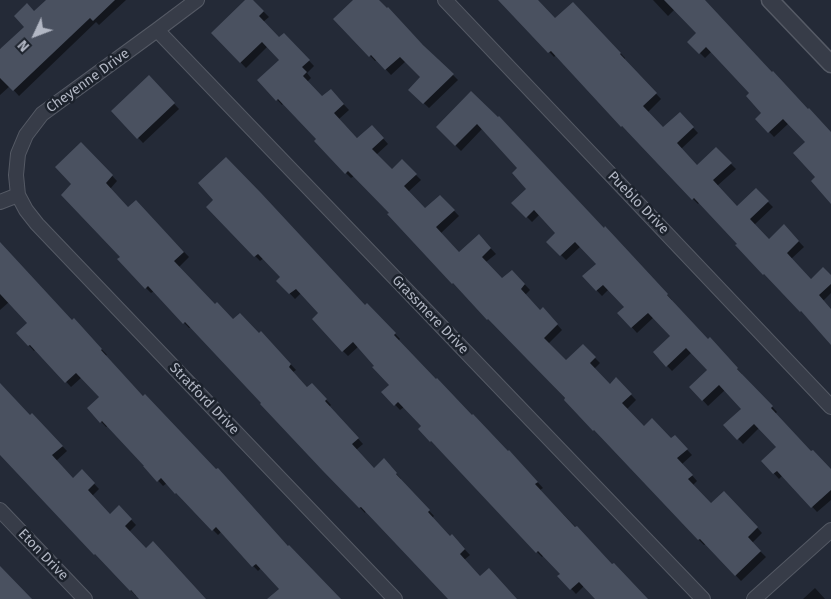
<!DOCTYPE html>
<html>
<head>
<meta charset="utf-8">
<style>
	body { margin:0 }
	#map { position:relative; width:831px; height:599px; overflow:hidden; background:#242a37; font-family:"Fira Sans",sans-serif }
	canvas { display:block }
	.north { position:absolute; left:10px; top:10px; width:50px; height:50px; -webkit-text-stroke:4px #1c222c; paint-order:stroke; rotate:227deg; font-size:14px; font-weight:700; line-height:20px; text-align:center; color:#b2b7c4 }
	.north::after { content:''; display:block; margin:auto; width:18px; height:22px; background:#b2b7c4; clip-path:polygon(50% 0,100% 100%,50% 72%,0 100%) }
</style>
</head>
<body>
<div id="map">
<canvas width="831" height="599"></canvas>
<div class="north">N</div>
</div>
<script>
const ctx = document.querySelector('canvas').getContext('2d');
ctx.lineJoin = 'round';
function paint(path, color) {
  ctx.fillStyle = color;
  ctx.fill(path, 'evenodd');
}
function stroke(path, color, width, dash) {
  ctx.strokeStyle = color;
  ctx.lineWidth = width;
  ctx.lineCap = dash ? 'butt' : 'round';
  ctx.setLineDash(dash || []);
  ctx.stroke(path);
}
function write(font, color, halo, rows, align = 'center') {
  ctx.font = font + ' "Fira Sans",sans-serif';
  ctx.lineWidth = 5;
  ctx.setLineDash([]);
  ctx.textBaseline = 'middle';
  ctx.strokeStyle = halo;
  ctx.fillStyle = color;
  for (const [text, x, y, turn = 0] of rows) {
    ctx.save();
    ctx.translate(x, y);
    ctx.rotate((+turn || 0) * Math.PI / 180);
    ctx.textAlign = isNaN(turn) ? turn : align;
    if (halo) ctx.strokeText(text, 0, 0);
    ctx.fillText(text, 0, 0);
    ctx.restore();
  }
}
paint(new Path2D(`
	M48,0H126L99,25L96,22L19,96L10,86L0,95V48L1,50L26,27L35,13Z
	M247,0H252L269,17L263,22L279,39L284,34L314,66L307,73L311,78L307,82L323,98L331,91L349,110L339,119L358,139L372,126L388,144L376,155L392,171L402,161L421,180L408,192L425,210L440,196L459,216L441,233L460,254L479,236L496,254L486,262L502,280L512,271L530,290L525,295L540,311L543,309L562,330L548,344L566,362L583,346L600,363L594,369L610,386L616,379L636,400L627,409L644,427L671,440L675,437L692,455L682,464L697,481L693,485L711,504L724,492L762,533L752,543L766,557L741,581L706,544L704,545L699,540L390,213L354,176L351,178L346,173L316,141L318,139L284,103L282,105L259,80L281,60L268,46L246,68L212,33Z
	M355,0H378L458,80L429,108L410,90L422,77L406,61L391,75L377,60L375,61L335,19Z
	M500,0H537L555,20L573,3L625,58L624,60L661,99L648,112L663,129L680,114L698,133L681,149L697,166L716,149L736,169L717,186L737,207L761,195L773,207L754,225L769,240L784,226L804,247L791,259L811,280L831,276V293L823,301L831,310V343L700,202L698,204L693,199L628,130L627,131L622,126L556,55L554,57Z
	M653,0H704L772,74L831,133V202L817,177L807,142L789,123L774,137L757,119L763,113L751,93L712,51L705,58L689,42L698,33L675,9L668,16Z
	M149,77L179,109L143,143L113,111Z
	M471,93L604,229L610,233L672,300L671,301L708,340L710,339L742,374H741L777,412L775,414L811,453L831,471V500L817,512L783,475L779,479L763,461L778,448L759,428L743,444L725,425L743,409L725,390L708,406L691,387L709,370L692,352L672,371L654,352L672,336L654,317L637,333L619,313L626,307L609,289L602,296L584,277L597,264L581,246L566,260L548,242L557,234L539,215L532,222L513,203L528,189L519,168L482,129L461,151L437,127Z
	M81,143L117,181L110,189L129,209L136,202L189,257L179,267L215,306L233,321L259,335L261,333L296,370L293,372L308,388L317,390L331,405L329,407L363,444L356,450L374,469L389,465L401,479L400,480L434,516L432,518L450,537L452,536L470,555L464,560L480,577L516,599H449L366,511L365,513L324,470L191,327L189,328L154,291L151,293L146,288L121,257Z
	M208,207L365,306L372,310L400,339L398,341L508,453L514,457L543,488L540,490L613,566L647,599H596L584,586L576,594L559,576L562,574L544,555L542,557L537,552L437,445L436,446L420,429L423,426L404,407L400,410L383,392L390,385L376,366L359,346L348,356L343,351L320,313L301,293L295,299L278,281L281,277L264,258L260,261Z
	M0,244L72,322L79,325L107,355L105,356L144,397L339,599H272L280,589L261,568L258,571L221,532L218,535L167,483L163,486L108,426L106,427L89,409L101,397L82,377L71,387L36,349L34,351L18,334L29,324L9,302L0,310Z
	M0,385L30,417L32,415L67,451L56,461L73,479L82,471L99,489L92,496L110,515L119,507L136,525L129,532L146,550L205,599H141L137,594L136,596L0,453Z
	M815,588L825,599H803Z`), '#0007');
paint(new Path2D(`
	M46,0H115L93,21L90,18L13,91L0,78V49L24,27L14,16L27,3L34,11Z
	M245,0H253L264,11L259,16L279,37L284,33L310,60L302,67L307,72L303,76L322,96L331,89L344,104L334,113L357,138L372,125L384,138L372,149L392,169L402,159L417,174L404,186L425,208L440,195L455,210L436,227L459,252L479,234L491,248L482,257L502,278L512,270L525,284L521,289L540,310L543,307L558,324L544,338L566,360L583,344L596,357L590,363L610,384L616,377L632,394L622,403L644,426L652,418L671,438L675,435L688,449L677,458L693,475L688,479L711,503L724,491L758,527L748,537L761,551L735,576L700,539L698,540L594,430L593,431L564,400L565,398L488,319L487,320L453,283L452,284L387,214L389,213L348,171L345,174L314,141L316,139L278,99L276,101L257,80L279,60L262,42L240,63L211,33Z
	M353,0H379L387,8L388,7L423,45L454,74L423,104L408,90L420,77L400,57L385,70L371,55L369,57L333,19Z
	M498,0H538L555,18L573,2L621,53L620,54L657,93L643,106L663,127L680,112L694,127L677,143L697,165L716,147L732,163L713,180L737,206L756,188L769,201L750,219L769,239L784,224L799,241L787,253L811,279L823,267L831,275V284L819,295L831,309V345L801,311L800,312L764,274L763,275L735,245L737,244L694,198L692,200L622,126L621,127L551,51L548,53Z
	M664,0H705L772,72L773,71L808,109L809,108L831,132V204L811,181L815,177L793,153L805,142L783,119L768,133L755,119L761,113L746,96L749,93L706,47L699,54L687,42L696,33Z
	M149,75L175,103L137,139L111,111Z
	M471,91L498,117L499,116L604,228L605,226L668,294L667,295L708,339L710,337L738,368L737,369L773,406L771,408L811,451L813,450L831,469V490L811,508L777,471L773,474L761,461L776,447L754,424L737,440L723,425L741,409L719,385L702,401L689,387L707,370L686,348L666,367L653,352L670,336L648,313L631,328L617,313L624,307L603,285L596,291L582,276L596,264L575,242L560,256L546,242L555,233L534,210L526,218L511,203L526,189L512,173L517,168L477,124L455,146L436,127Z
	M81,142L113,175L106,183L128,207L136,200L184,252L174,261L215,304L217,302L233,319L240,313L259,333L261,331L291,364L289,367L307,387L312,383L327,399L325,401L359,438L352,444L374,468L384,458L397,473L396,474L430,510L428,512L450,536L452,534L465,549L460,554L480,576L489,568L517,599H448L361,507L359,508L323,471L260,404L261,403L185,322L183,324L148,286L145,289L117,259L120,257L61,195L71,184L55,167Z
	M226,157L261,193L365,305L367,303L396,333L394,335L436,379L437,378L472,415L473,414L508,451L509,450L538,482L535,484L575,527L577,526L612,564L614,563L648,599H595L579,582L570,590L557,576L560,574L538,551L536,553L431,441L430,442L418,429L421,426L398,402L394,406L381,392L389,385L372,367L374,366L353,342L342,352L312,319L318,313L296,289L289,294L276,281L280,277L258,254L254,257L206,207L213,200L198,183Z
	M0,242L72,320L74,318L102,349L101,350L143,396L145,394L216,469L218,468L288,546L289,545L341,599H267L279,589L256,564L252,567L216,527L212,531L176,493L175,494L161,478L157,482L143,466H144L102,421L100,423L87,408L99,397L76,373L65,383L30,345L28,346L16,333L27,323L0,294Z
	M0,383L30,415L32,413L63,446L52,455L73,478L82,469L95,483L88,490L110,514L119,505L132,519L125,526L146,548L153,541L206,599H139L131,590L130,591L95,554L94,555L0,455Z
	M0,566L32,599H0Z`), '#4a5160');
const minor = new Path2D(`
	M197,0L157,30L42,114L26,135L18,154L16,175L18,195L26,210L37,224L395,599
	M445,0L831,407
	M157,30L703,599
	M0,202L18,195
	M0,510L85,599
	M754,599L831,530`);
const tertiary = new Path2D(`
	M770,0L831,64`);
stroke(minor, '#555a65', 16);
stroke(tertiary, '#555a65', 19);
stroke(minor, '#373c48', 14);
stroke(tertiary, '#373c48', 16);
write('14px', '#b2b7c4', '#1c222c', [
	["Cheyenne Drive",88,81,-36],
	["Pueblo Drive",638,203,46],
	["Grassmere Drive",430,315,46],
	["Stratford Drive",204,399,46],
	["Eton Drive",43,555,46]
]);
</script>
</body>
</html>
